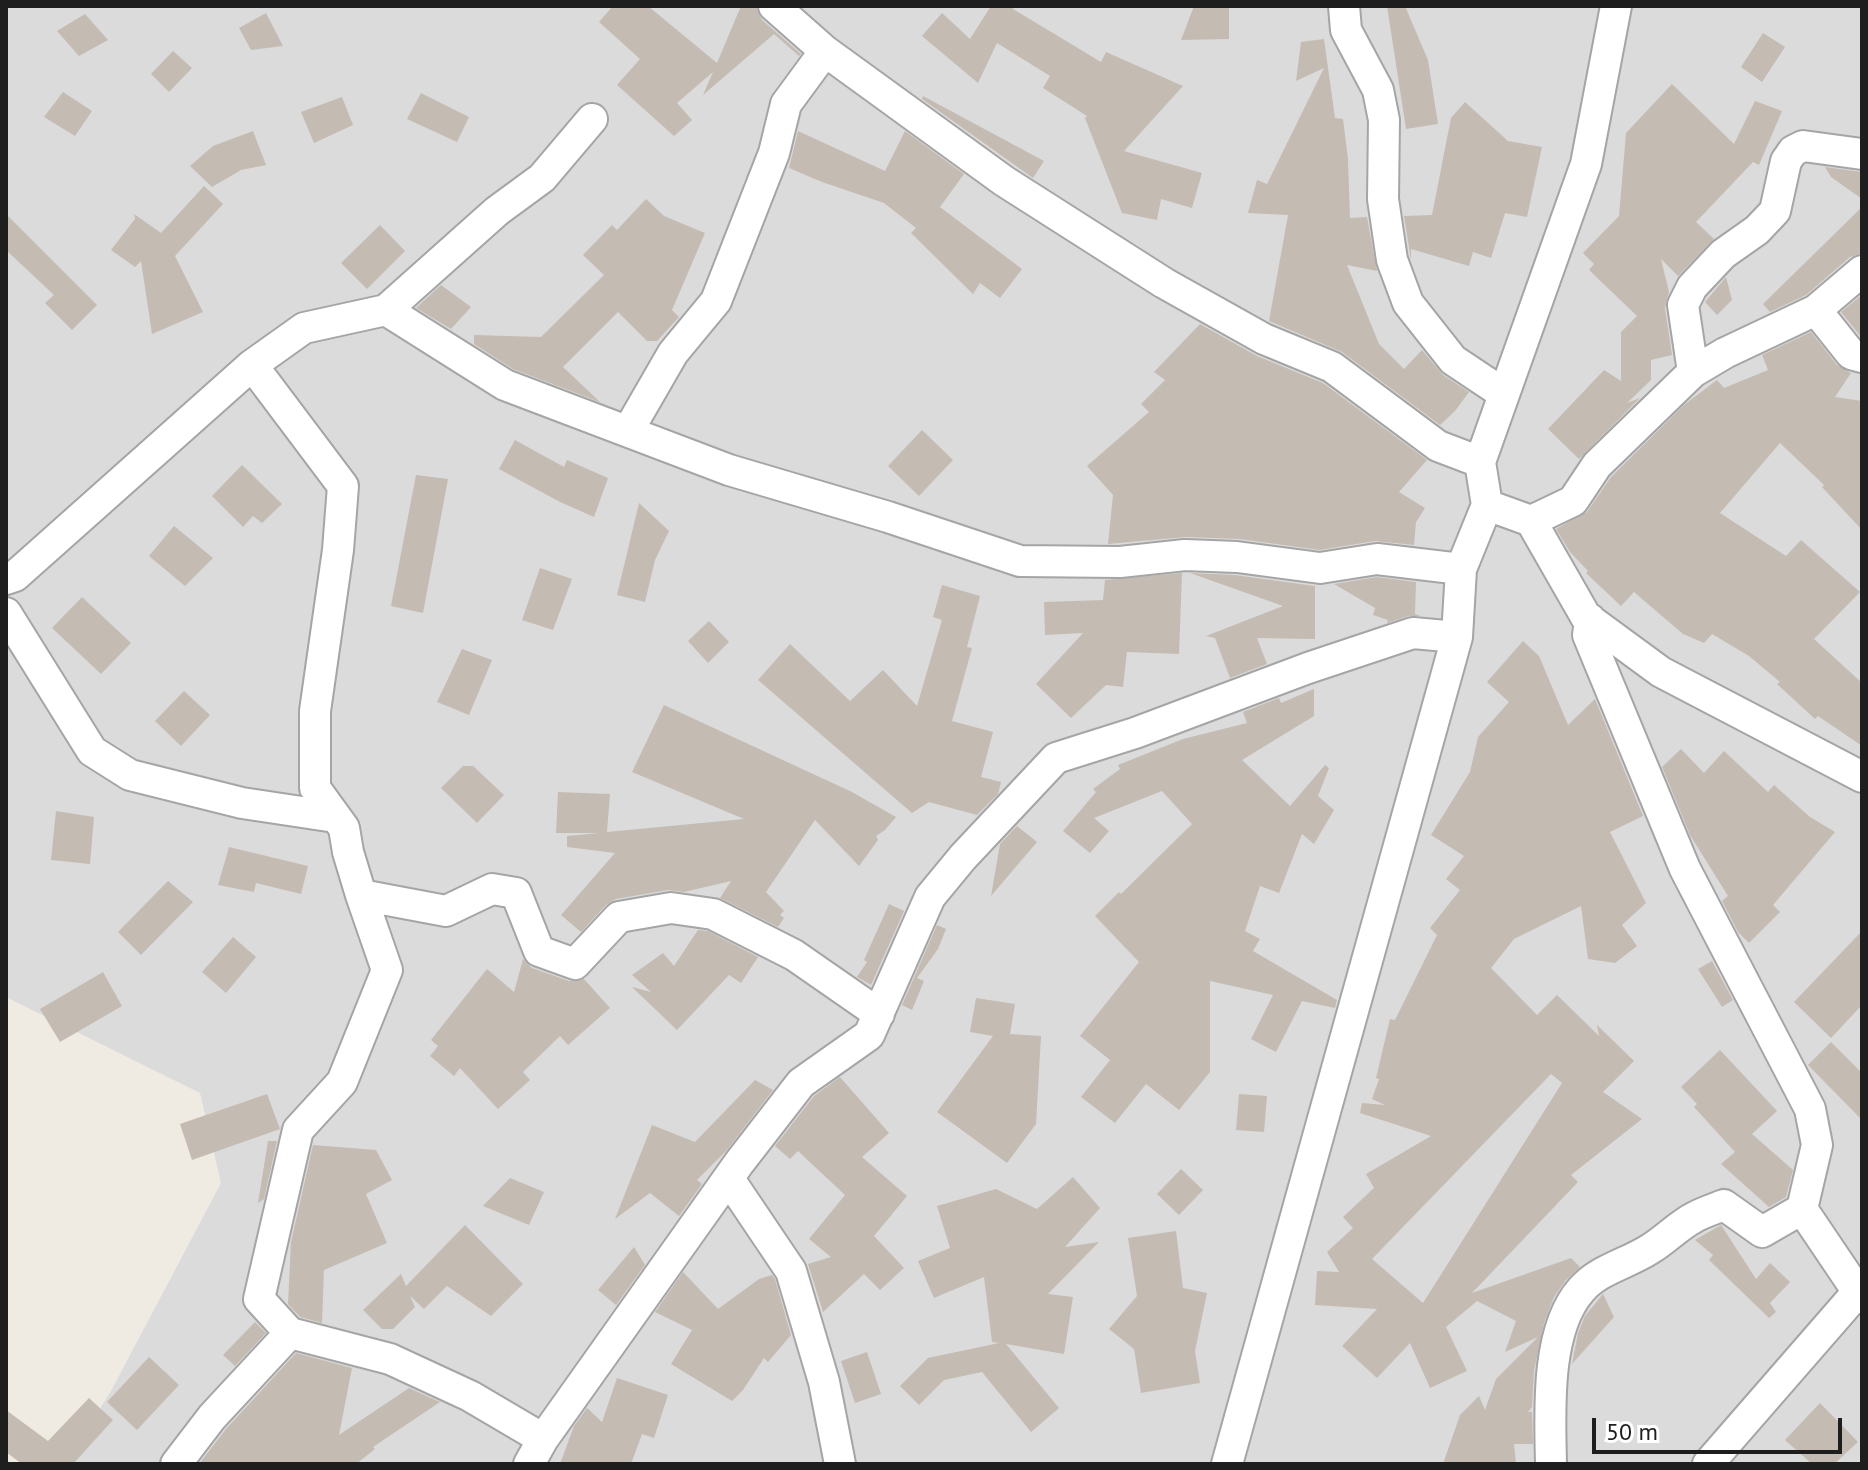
<!DOCTYPE html>
<html>
<head>
<meta charset="utf-8">
<style>
	body { margin:0 }
	#map { position:relative; width:1868px; height:1470px; overflow:hidden; background:#efebe3; font-family:"PT Sans",sans-serif }
	canvas { display:block }
	.frame { position:absolute; inset:0; border:8px solid #1e1e1e; pointer-events:none }
	.scale { position:absolute; left:1592px; top:1418px; width:250px; height:36px; box-sizing:border-box; border:4px solid #1e1e1e; border-top:0; padding-left:10px; font-size:24px; line-height:28px; white-space:nowrap; color:#1e1e1e; -webkit-text-stroke:6px #fff; paint-order:stroke }
</style>
</head>
<body>
<div id="map">
<canvas width="1868" height="1470"></canvas>
<div class="frame"></div>
<div class="scale">50 m</div>
</div>
<script>
const ctx = document.querySelector('canvas').getContext('2d');
ctx.lineJoin = 'round';
function paint(path, color) {
  ctx.fillStyle = color;
  ctx.fill(path, 'evenodd');
}
function stroke(path, color, width, dash) {
  ctx.strokeStyle = color;
  ctx.lineWidth = width;
  ctx.lineCap = dash ? 'butt' : 'round';
  ctx.setLineDash(dash || []);
  ctx.stroke(path);
}
paint(new Path2D(`
	M6,6H1862V1464H65L111,1391L221,1183L200,1093L6,997Z`), '#dcdbdb');
paint(new Path2D(`
	M613,6H648L717,63L741,6H756L762,20L801,54L799,56L774,34L703,95L713,72L677,103L692,120L674,136L617,85L640,59L599,22Z
	M991,6H1014L1013,9L1101,62L1106,52L1183,86L1124,151L1202,173L1192,208L1161,199L1157,220L1122,213L1085,118L1087,116L1043,88L1050,76L997,43L978,83L922,36L942,13L970,39Z
	M1194,6H1229V39L1181,40Z
	M1387,6H1405L1428,60L1438,124L1406,129Z
	M266,13L283,46L251,50L239,28Z
	M85,14L108,40L79,56L57,31Z
	M1763,33L1785,47L1762,82L1741,67Z
	M1324,39L1335,118L1343,119L1348,159L1350,218L1367,217L1377,271L1347,265L1379,344L1404,369L1422,350L1443,375L1469,392L1455,411L1440,425L1342,352L1269,321L1288,215L1248,213L1257,180L1267,184L1324,68L1296,81L1301,42Z
	M173,51L192,68L169,92L151,74Z
	M1672,84L1734,144L1755,101L1782,111L1759,165L1753,162L1696,222L1714,239L1678,276L1661,259L1669,292L1665,308L1672,355L1651,360V380L1627,403L1640,398L1579,459L1548,429L1604,370L1621,381V332L1637,316L1589,270L1594,264L1583,253L1619,216L1626,133Z
	M63,92L92,111L75,136L44,117Z
	M421,93L469,117L457,142L407,119Z
	M923,96L1044,161L1033,178L922,99Z
	M342,97L353,125L314,143L301,112Z
	M1465,102L1508,141L1542,147L1527,217L1505,213L1491,258L1473,252L1469,266L1411,249V260L1404,216L1432,215L1451,118Z
	M253,131L266,165L241,170L212,187L190,166L213,146Z
	M798,131L885,171L905,131L964,174L940,207L1022,269L1000,298L980,283L973,294L911,233L916,228L884,203L822,182L789,168Z
	M1825,167L1862,172V199L1831,177Z
	M204,186L223,204L175,256L203,312L152,334L141,261L135,267L111,250L135,219L134,214L161,233Z
	M646,199L664,216L705,233L672,310L679,317L657,341H647L618,312L563,367L600,402L513,369L474,344V335L541,337L604,275L583,255L612,225L617,230Z
	M1862,207V253L1850,257L1806,295L1770,312L1763,304Z
	M6,214L97,305L72,330L45,303L54,295L6,250Z
	M380,225L405,251L367,289L341,263Z
	M1726,277L1732,300L1717,315L1705,302Z
	M441,285L471,307L451,329L416,308Z
	M1862,295V338L1841,312Z
	M1200,324L1257,356L1323,383L1427,460L1399,492L1425,508L1416,522L1414,545L1375,541L1320,550L1239,539L1186,537L1108,544L1113,495L1087,466L1149,412L1141,404L1165,380L1154,372Z
	M1811,332L1837,365L1851,373L1835,397L1862,401V530L1822,487L1824,485L1780,443L1720,513L1786,556L1801,540L1860,592L1814,639L1862,683V746L1818,716L1815,719L1777,684L1780,682L1749,656L1712,634L1704,643L1683,634L1634,592L1621,606L1586,573L1588,571L1570,552L1556,529L1587,512L1611,477L1684,405L1717,380L1724,388L1768,370L1762,355Z
	M922,430L953,460L919,496L888,466Z
	M515,440L564,467L567,460L608,478L594,517L560,502L499,469Z
	M242,465L282,504L262,523L253,516L243,527L212,496Z
	M416,475L448,479L423,613L391,606Z
	M639,503L669,531L655,560L645,602L617,595Z
	M174,526L213,558L185,586L149,556Z
	M540,568L572,579L553,630L522,620Z
	M1182,573L1179,654L1127,652L1123,687L1106,685L1071,718L1036,684L1083,633L1045,635L1044,602L1103,600L1105,580Z
	M1190,573L1235,575L1315,586V639L1257,638L1267,664L1230,678L1215,638L1206,636L1283,606Z
	M1377,577L1416,582L1415,614L1420,616H1408L1387,623L1388,620L1373,615L1375,608L1334,584Z
	M942,585L980,596L967,647L972,648L952,721L993,732L981,777L1001,782L998,794L977,815L929,802L912,813L758,680L790,644L850,701L883,670L917,706L942,620L933,617Z
	M82,597L131,643L101,674L52,628Z
	M709,621L729,642L708,663L688,641Z
	M1523,641L1539,656L1568,725L1595,699L1643,816L1610,832L1646,903L1622,925L1637,946L1615,963L1588,959L1581,906L1514,939L1491,968L1537,1015L1557,995L1599,1036L1597,1025L1634,1061L1603,1092L1642,1119L1571,1175L1578,1182L1472,1293L1571,1258L1580,1267L1566,1280L1554,1297L1544,1323L1534,1371L1532,1407L1528,1412H1532L1533,1444H1514L1516,1464H1443L1460,1415L1479,1396L1485,1410L1496,1379L1538,1337L1505,1352L1516,1321L1477,1301L1446,1327L1467,1371L1430,1388L1410,1343L1377,1378L1342,1346L1377,1309L1315,1305L1317,1271L1339,1272L1327,1252L1353,1228L1343,1217L1374,1188L1366,1174L1431,1136L1360,1113L1362,1103L1385,1105L1372,1099L1379,1079L1376,1078L1390,1019L1395,1020L1437,935L1430,928L1460,890L1446,879L1464,856L1431,835L1470,772L1478,737L1509,702L1487,682ZM1551,1074L1562,1083L1423,1303L1372,1259Z
	M462,649L492,660L469,715L437,702Z
	M1314,689V716L1242,760L1290,806L1325,765L1329,768L1318,796L1334,810L1314,844L1302,834L1279,893L1260,886L1245,931L1260,939L1253,951L1337,1000L1335,1008L1302,1001L1276,1052L1251,1039L1273,995L1210,981V1072L1179,1110L1146,1084L1115,1123L1081,1097L1110,1060L1080,1036L1139,962L1095,916L1119,892L1121,894L1192,824L1162,791L1094,818L1109,831L1090,853L1063,831L1096,792L1093,789L1120,769L1118,765L1183,739L1247,723L1243,712L1279,698L1281,703Z
	M184,691L210,715L181,746L155,721Z
	M664,705L852,792L896,817L885,830L876,836L878,840L859,866L815,820L766,892L784,911L780,915L784,918L778,927L720,898L731,881L684,892L668,890L616,899L606,905L581,932L561,915L615,853L567,847V836L599,833H556L558,792L610,794L607,832L744,819L632,772Z
	M1681,749L1704,773L1724,751L1768,792L1774,785L1810,817L1835,832L1773,905L1780,912L1749,943L1738,932L1722,901L1728,896L1690,835L1662,767Z
	M463,766H473L504,795L477,823L441,788Z
	M56,811L94,817L90,864L51,860Z
	M1017,826L1037,842L991,896L1000,844Z
	M229,847L308,866L301,894L256,883L254,892L218,885Z
	M168,881L193,902L141,955L118,932Z
	M889,904L904,911L871,985L857,977L867,962L864,960Z
	M937,925L946,929L938,949L917,978L924,981L912,1010L902,1005Z
	M698,930L708,931L758,957L741,983L729,975L677,1030L632,987L651,992L632,975L663,953L674,966Z
	M1862,931V1005L1831,1038L1794,1002Z
	M233,937L256,957L226,993L202,972Z
	M523,959L532,968L569,981L584,979L610,1008L568,1045L560,1036L523,1072L530,1080L498,1109L460,1068L454,1076L430,1056L438,1046L431,1040L487,969L514,992Z
	M1712,961L1733,1000L1722,1007L1698,969Z
	M103,972L122,1006L60,1042L40,1009Z
	M976,998L1015,1004L1010,1034L1041,1036L1036,1124L1007,1163L937,1112L993,1036L970,1032Z
	M1831,1042L1862,1073V1120L1808,1065Z
	M1720,1050L1777,1111L1752,1134L1793,1170L1786,1197L1769,1207L1721,1164L1735,1152L1694,1107L1697,1104L1681,1087Z
	M840,1077L889,1133L862,1157L907,1196L874,1236L904,1268L880,1290L864,1274L823,1312L808,1264L831,1257L809,1239L845,1195L798,1151L790,1159L775,1146L814,1096Z
	M755,1080L773,1090L727,1150L697,1180L702,1184L679,1216L650,1193L615,1219L652,1125L695,1142Z
	M267,1094L280,1129L192,1160L180,1124Z
	M1239,1094L1267,1096L1264,1132L1236,1130Z
	M268,1141H277L264,1199L258,1203Z
	M313,1145L376,1150L392,1180L366,1194L387,1243L324,1270L322,1323L300,1317L288,1304L291,1242Z
	M1181,1169L1203,1190L1179,1215L1157,1194Z
	M1073,1177L1100,1208L1065,1247L1099,1242L1048,1294L1073,1297L1064,1354L1006,1344L1059,1408L1031,1432L982,1372L944,1380L919,1405L900,1386L928,1358L999,1343L992,1342L984,1277L934,1298L918,1261L950,1248L937,1206L996,1189L1037,1209Z
	M510,1178L544,1192L529,1225L483,1206Z
	M465,1225L523,1284L491,1316L447,1286L424,1309L410,1296L415,1307L393,1329H382L363,1310L401,1274L406,1286Z
	M1721,1225L1756,1279L1770,1263L1790,1282L1770,1303L1776,1312L1769,1318L1709,1260L1713,1255L1695,1240Z
	M1176,1231L1183,1288L1207,1293L1195,1351L1200,1383L1141,1393L1134,1349L1109,1329L1137,1296L1128,1238Z
	M634,1247L645,1265L616,1305L598,1290Z
	M683,1272L718,1309L759,1279L772,1275L775,1279L791,1335L768,1362L764,1358L743,1390L732,1401L671,1364L692,1330L655,1312Z
	M1603,1294L1614,1317L1572,1364L1578,1333L1585,1316Z
	M255,1322L266,1333L235,1366L223,1355Z
	M867,1352L881,1394L855,1403L841,1361Z
	M296,1353L352,1368L339,1435L409,1388L440,1402L373,1447L375,1449L356,1464H199L226,1429Z
	M149,1357L179,1385L137,1430L107,1402Z
	M617,1378L668,1395L654,1438L642,1434L631,1464H560L574,1426L587,1408L602,1422Z
	M89,1398L113,1420L73,1464H22L6,1452V1410L48,1441Z
	M1820,1403L1858,1442L1834,1464H1812L1785,1440Z`), '#c4bbb3');
const minor = new Path2D(`
	M774,6L825,51L1004,181L1164,283L1264,339L1332,367L1438,446L1480,462
	M1344,6L1346,30L1378,90L1384,120L1383,199L1392,260L1408,303L1453,360L1504,394
	M386,310L505,385L729,470L888,517L1020,561L1120,562L1185,555L1237,557L1320,568L1377,559L1461,569
	M1816,310L1851,354L1862,357
	M252,365L343,486L338,550L315,711V788L344,828L348,852L361,895L387,970L342,1082L298,1130L259,1299L290,1333L390,1359L470,1396L543,1439
	M1693,372L1683,305L1692,287L1723,254L1757,230L1775,211L1786,161L1793,151L1803,146L1862,154
	M628,431L673,353L716,301L774,153L786,104L825,51
	M1487,505L1531,521L1586,617L1661,672L1862,777
	M1531,521L1573,501L1597,465L1693,372L1725,353L1816,310L1862,271
	M6,579L15,576L252,365L304,328L386,310L497,211L542,178L592,119
	M6,613L92,751L130,775L242,803L335,817
	M1586,617L1590,619L1588,635L1685,869L1810,1109L1817,1145L1802,1209L1862,1298
	M361,895L446,911L492,889L516,893L539,951L575,964L619,917L671,908L713,914L794,955L879,1014
	M729,1179L791,1271L824,1382L840,1464
	M176,1464L212,1417L290,1333
	M529,1464L543,1439L739,1163L801,1083L869,1035L930,897L963,857L1056,758L1135,733L1308,668L1413,633L1457,637
	M1227,1464L1457,637L1461,569L1487,505L1480,462L1586,164L1616,6
	M1551,1464C1550,1414 1545,1331 1581,1290C1599,1269 1627,1264 1650,1249C1665,1240 1679,1225 1695,1217C1704,1212 1714,1209 1724,1205L1762,1232L1802,1209
	M1708,1464L1862,1287`);
stroke(minor, '#a5a5a5', 34);
stroke(minor, '#fff', 30);
</script>
</body>
</html>
